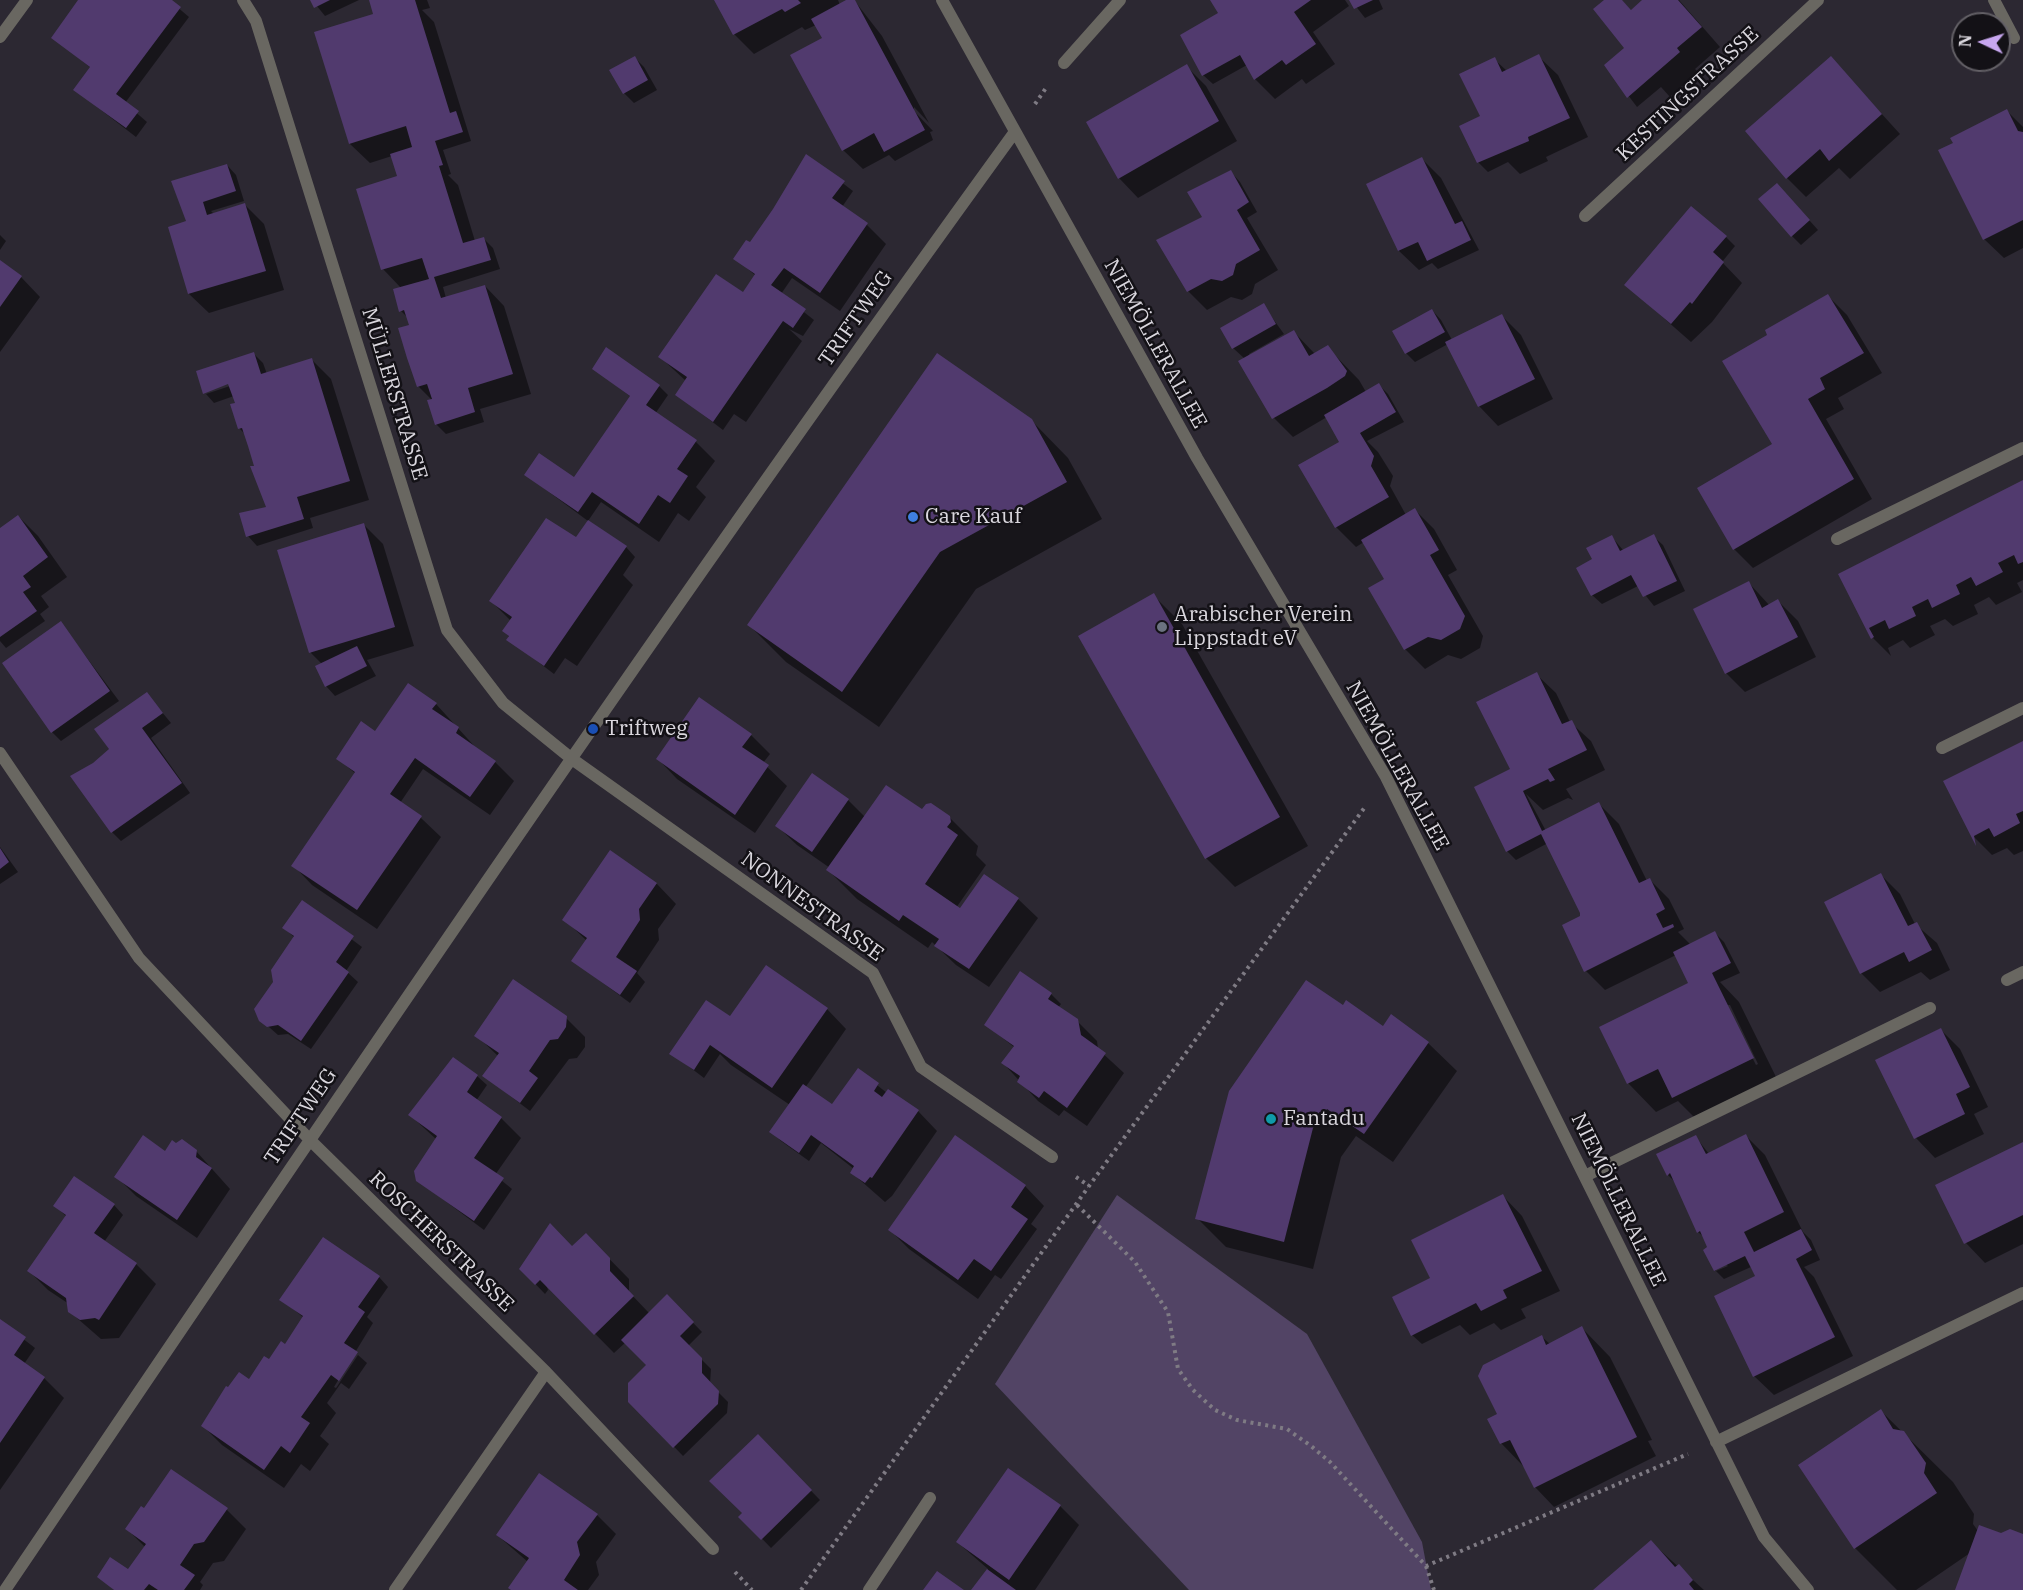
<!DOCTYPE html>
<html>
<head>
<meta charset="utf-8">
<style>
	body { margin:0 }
	#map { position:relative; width:2023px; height:1590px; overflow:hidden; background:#2c2832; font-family:"IBM Plex Serif",serif }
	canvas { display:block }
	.north { position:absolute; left:1951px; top:12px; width:60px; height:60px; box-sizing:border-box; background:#131116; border:2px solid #636066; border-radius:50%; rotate:274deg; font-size:16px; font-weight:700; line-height:24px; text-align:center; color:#dad7de }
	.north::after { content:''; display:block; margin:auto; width:21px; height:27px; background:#c7a6ef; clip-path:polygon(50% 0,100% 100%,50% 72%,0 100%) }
</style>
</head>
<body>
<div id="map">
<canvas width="2023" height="1590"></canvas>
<div class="north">N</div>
</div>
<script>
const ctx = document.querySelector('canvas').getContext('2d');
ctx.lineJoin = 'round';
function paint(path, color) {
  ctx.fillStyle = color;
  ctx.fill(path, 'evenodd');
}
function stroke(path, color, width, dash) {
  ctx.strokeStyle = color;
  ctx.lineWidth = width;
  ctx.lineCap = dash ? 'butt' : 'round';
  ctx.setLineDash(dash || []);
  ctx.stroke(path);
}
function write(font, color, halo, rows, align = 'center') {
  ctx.font = font + ' "IBM Plex Serif",serif';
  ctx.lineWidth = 5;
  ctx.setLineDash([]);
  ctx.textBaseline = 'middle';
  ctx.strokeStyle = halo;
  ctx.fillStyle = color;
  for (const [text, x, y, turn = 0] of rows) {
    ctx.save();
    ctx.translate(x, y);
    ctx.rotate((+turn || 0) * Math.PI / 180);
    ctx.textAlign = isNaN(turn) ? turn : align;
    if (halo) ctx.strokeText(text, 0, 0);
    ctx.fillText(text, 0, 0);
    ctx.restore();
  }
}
paint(new Path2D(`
	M1117,1195L1307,1334L1422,1542L1431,1590H1189L995,1384Z`), '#524465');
paint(new Path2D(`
	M80,0H169L189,17L125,103L147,122L136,137L75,90L91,68L53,38Z
	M312,0H359L325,16Z
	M371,0H427L430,8L422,10L434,22L471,141L443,150L451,174L448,175L458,185L475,241L483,238L493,248L500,269L443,287L446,298L485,286L504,306L531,394L480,409L484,422L446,434L436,424L432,400L418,386L409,319L401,311V288L383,269L400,177L392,156L370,163L350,144L316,33L375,14Z
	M716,0H838L840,5L854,0L882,36L929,123L914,107V111L933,131L930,132L933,140L895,161L889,155L863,169L843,150L824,38L816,25L805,30L802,27L754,54L734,34Z
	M1212,0H1345L1349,6L1313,32L1335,64L1306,84L1302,79L1275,99L1255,79L1247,65L1213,84L1203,75L1222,20Z
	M1351,0H1379L1383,9L1365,18Z
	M1606,0H1621L1632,11L1644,0H1679L1720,47L1695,69L1698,72L1670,97L1661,87L1637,107L1606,66L1635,62Z
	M1538,56L1558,75L1588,137L1546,157L1548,161L1520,174L1508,162L1488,172L1478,162L1482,117L1494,59L1507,71Z
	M635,58L644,67L657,90L634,103L624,93L611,70Z
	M1831,58L1900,134L1850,179L1839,168L1806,197L1787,178Z
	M1186,66L1206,86L1237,141L1138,198L1119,178Z
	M2007,111L2023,127V248L2004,258L1984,239Z
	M807,156L853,191L842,207L867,225L886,244L840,311L792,278L781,294L814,320L803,336L789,329L802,341L746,422L734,414L723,430L677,395L686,381L660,357L750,299L756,276L735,258L750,244L797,175L795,173Z
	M1422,159L1441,178L1479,250L1438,269L1432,263L1419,270L1399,251L1368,185Z
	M227,165L236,175L244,201L211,211L214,214L245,205L264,224L284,290L209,313L189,294L170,228L188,222L173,182Z
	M1231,172L1240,182L1257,212L1247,218L1278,270L1255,284L1252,294L1242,300L1231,297L1207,310L1188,291L1159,240L1204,217Z
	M1786,194L1818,230L1801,245L1792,236Z
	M0,235L6,241L0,250Z
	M1726,237L1735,246L1722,262L1742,283L1712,322L1691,342L1626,285Z
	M0,262L21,277L40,297L0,352Z
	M1828,296L1847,315L1882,373L1838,398L1844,409L1826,419L1872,499L1753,568L1734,549L1774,445L1769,335Z
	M1263,305L1284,334L1249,354L1250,356L1294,332L1315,354L1327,347L1359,380L1366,392L1379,385L1388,394L1404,422L1367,441L1378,452L1393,476L1390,486L1406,515L1415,510L1434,529L1457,570L1448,575L1483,636L1480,648L1461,659L1448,655L1425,669L1405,649L1386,579L1364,542L1356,547L1336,527L1300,465L1341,442L1327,417L1293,437L1274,418L1245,359L1233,348Z
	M1432,310L1441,320L1452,340L1502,316L1521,335L1553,399L1498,426L1479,406L1448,344L1415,362L1406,353Z
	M254,354L263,363L267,374L312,360L331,379L369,500L310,518L313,528L257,546L248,536L268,507L245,434L240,429L232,405L237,404L234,396L214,403L206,394L230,386Z
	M594,369L659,386L668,395L655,414L696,442L715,461L696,487L706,497L689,521L678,513L659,542L601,502L588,521L526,475L573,480L631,397Z
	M1031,420L1068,458L1102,519L976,589L879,727L786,662L749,625Z
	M2023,482V580L2017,583L2022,592L1996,605L1989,597L1974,605L1978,614L1953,626L1945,619L1930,626L1935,635L1910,648L1903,640L1888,648L1891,656L1872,637L1840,574Z
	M18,516L38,536L67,577L41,596L49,607L40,614L45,621L6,648L0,641V529Z
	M364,525L383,544L414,646L367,660L376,676L335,696L326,686L322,664L311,653L279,551Z
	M1611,536L1623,550L1653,536L1663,545L1685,591L1654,606L1638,586L1602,604L1592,595L1594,559Z
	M582,544L626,547L635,557L623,575L633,585L577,666L565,658L554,674L508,639L511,621L491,601Z
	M1749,583L1770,606L1778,601L1798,621L1816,657L1745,692L1726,673Z
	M1153,595L1182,624L1308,846L1235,887L1206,858L1080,637Z
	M61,623L119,701L61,741L52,732Z
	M1536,674L1556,693L1570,722L1591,741L1605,770L1566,789L1573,800L1568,798L1543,810L1526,794L1546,831L1599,804L1619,824L1647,881L1650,880L1669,899L1684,929L1678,932L1691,945L1715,933L1724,942L1740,973L1720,982L1739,1002L1781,1087L1702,1125L1678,1101L1656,1112L1628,1083L1690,983L1676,955L1605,990L1586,971L1582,916L1548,843L1516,860L1507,851L1517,778ZM1726,1005H1730L1758,1064L1756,1065Z
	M147,694L171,723L151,738L190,793L121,841L112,832L94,765L111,750Z
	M436,704L477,749L495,762L514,781L490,815L423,769L400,803L421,818L441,837L377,929L312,885L293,865L356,774L338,759L375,733Z
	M751,735L770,754L763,763L787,786L755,833L677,779L658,759Z
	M2023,743V851L2014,855L2007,848L1992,855L1973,836Z
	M813,776L848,800L865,817L922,811L949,817L978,846L976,855L986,865L956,908L961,911L1018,899L1038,918L989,987L956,965L932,942L928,948L857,899L828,870L830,868L797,845L777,826Z
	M0,847L18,872L0,884Z
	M610,852L657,884L676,904L658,929L659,940L637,973L645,982L630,1003L573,961L587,941L564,919Z
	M1881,875L1900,894L1915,924L1937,943L1950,970L1930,980L1921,972L1880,992L1861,973Z
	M302,902L362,947L346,971L358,982L311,1049L288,1034L278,1035L261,1020L295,938L284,928Z
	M1051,994L1061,1004L1058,1008L1077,1021L1097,1041L1098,1049L1124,1073L1087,1126L1064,1110L1059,1116L1038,1101L1003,1063L1014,1047L986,1025Z
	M1343,1007L1383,1028L1428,1043L1457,1071L1393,1162L1356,1136L1341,1157L1313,1269L1226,1247L1197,1218Z
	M827,1009L846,1029L805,1088L833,1107L858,1070L887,1093L918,1111L937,1131L892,1196L885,1202L852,1173L854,1169L821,1143L809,1161L781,1141L771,1132L790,1105L731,1065L720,1054L704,1078L671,1053L729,1017Z
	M566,1018L585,1037V1047L577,1058L569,1059L530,1111L484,1076L498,1056L476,1035Z
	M1940,1029L1960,1049L1988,1107L1974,1114L1984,1134L1935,1158L1916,1138L1878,1060Z
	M439,1075L477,1076L487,1085L476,1101L501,1118L521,1138L495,1175L512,1189L484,1230L417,1180L437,1140L410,1115Z
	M1695,1136L1709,1154L1746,1136L1765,1155L1803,1232L1811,1240L1820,1260L1804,1267L1814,1277L1853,1356L1774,1395L1754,1376L1756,1277L1751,1267L1724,1279L1715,1270L1712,1254L1705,1238L1698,1232L1676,1183L1668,1175L1658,1155ZM1725,1264L1728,1266L1716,1271V1268Z
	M2023,1144V1244L1985,1263L1966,1243L1937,1186Z
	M196,1151L230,1189L197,1238L136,1196L116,1176L165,1153Z
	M1025,1186L1044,1206L1031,1224L1037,1229L1001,1279L995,1275L978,1299L909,1249L890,1230Z
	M1503,1196L1522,1216L1560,1291L1521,1309L1526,1318L1501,1330L1494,1323L1470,1335L1460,1325L1422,1344L1412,1335L1432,1279Z
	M114,1205L123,1215L104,1242L136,1264L156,1284L119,1338L101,1339L70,1312L69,1304L48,1290L29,1271L67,1217L55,1206Z
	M586,1235L629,1279V1292L649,1313L667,1296L702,1332L688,1346L711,1369L710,1384L728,1402L727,1413L683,1456L630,1401L648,1365L626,1342L614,1353L546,1284L548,1290L545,1294L521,1269L573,1248Z
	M379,1277L388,1287L367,1317L373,1323L334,1387L336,1388L358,1355L367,1363L349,1389L341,1383L327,1403L336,1413L320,1436L329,1444L310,1471L301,1464L284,1488L222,1445L203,1426L249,1381L275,1365L304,1318L281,1299Z
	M0,1321L35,1348L24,1364L44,1378L64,1398L0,1490Z
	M1582,1328L1610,1357L1652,1440L1648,1441L1656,1456L1554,1507L1535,1487L1525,1468L1501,1443L1499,1415L1542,1337L1550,1344Z
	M1881,1411L1953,1482L1974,1514L1973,1524L1978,1531L2023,1535V1590H1957L1970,1553L1916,1590H1897L1855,1548Z
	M758,1436L820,1500L771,1548L741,1517L744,1513Z
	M1060,1506L1079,1525L1035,1590H973L988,1569L957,1542Z
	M145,1510H227L246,1529L224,1561L213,1563L200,1582L203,1585L200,1590H114L99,1576L128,1571L145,1547L127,1529Z
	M597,1515L616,1534L596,1562L599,1575L588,1590H512L528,1562L497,1535Z
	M1651,1542L1704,1590H1595Z`), '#0007');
paint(new Path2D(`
	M78,0H172L181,7L116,94L139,111L126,128L73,90L90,67L51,38Z
	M310,0H330L314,8Z
	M369,0H415L450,113L456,111L463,132L435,141L443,165L439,166L463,243L484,237L491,260L434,277L441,298L485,285L513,374L468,388L475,412L435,425L427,400L432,399L427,384L417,387L407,358L398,328L409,325L404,310L399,312L393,289L429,279L422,258L381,270L356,189L397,176L390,154L412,147L406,126L349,144L314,32L373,14Z
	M714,0H798L801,3L785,12L782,9L733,35Z
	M846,0H855L925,130L884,152L874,133L842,151L790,55L822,38L811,19Z
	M1210,0H1311L1294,12L1316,44L1286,65L1282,60L1254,80L1240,55L1202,76L1180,35L1218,13Z
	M1349,0H1373L1354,9Z
	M1604,0H1622L1631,10L1642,0H1678L1702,27L1677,48L1680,52L1627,98L1604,65L1624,48L1593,9Z
	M1539,54L1570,118L1528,137L1529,141L1477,163L1459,126L1480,116L1459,74L1495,57L1502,72Z
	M635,56L648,80L623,94L609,70Z
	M1831,56L1882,114L1829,161L1820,149L1786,179L1745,131Z
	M1187,64L1219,121L1118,179L1086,122Z
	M2007,109L2018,131L2023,132V220L1983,240L1938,150L1953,143L1950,138Z
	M806,154L845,181L832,198L868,223L820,293L784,268L771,285L806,309L793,328L783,321L713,422L675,395L687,377L658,357L716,274L743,292L755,274L733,259L746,240L750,242L773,209Z
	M1422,157L1455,224L1462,221L1471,240L1427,261L1418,242L1398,251L1366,184Z
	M227,164L236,191L203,202L207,215L245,203L266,271L188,294L168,227L186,221L171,181Z
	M1231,170L1249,202L1237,210L1260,250L1236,264L1233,275L1222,281L1211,279L1187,292L1156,240L1202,217L1187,192Z
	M1777,183L1810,220L1791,237L1758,199Z
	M1691,206L1727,236L1713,252L1724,262L1692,304L1690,302L1671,324L1624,285Z
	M0,260L22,276L0,307Z
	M1828,294L1864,353L1820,378L1825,389L1808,399L1854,479L1733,550L1697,488L1772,444L1722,361L1767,335L1765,330Z
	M1264,303L1276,324L1232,349L1220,328Z
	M1432,309L1445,332L1405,354L1392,331Z
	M1502,314L1535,379L1478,407L1445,342Z
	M1294,330L1309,356L1328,345L1347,371L1345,376L1327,388L1272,419L1238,361Z
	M606,347L660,385L646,405L697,440L677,469L688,476L670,503L658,495L639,524L592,492L578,512L524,475L539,453L574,477L630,396L592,369Z
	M254,352L261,374L312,358L350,481L297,497L304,519L246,537L239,513L266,507L250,466H254L248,446L242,428L238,429L230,404L235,403L228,384L203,394L196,371Z
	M937,353L1032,419L1067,482L940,552L842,692L747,625Z
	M1379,383L1396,412L1360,433L1374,456L1371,466L1389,497L1335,528L1298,465L1339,442L1324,415Z
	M2023,480V562L2018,564L2014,555L1998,563L2003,572L1976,586L1971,577L1956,585L1960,594L1932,608L1928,599L1912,607L1916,616L1889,629L1885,620L1869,628L1874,637L1871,639L1838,574Z
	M1415,508L1439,550L1430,555L1465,616L1460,629L1441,640L1428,637L1404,650L1368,588L1384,579L1361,540Z
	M18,515L48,557L23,576L31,587L23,592L37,611L0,637V528Z
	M546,518L576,537L588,520L627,546L544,666L506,640L509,636L502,631L512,617L489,601Z
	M364,523L395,627L309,653L277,550Z
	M1654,534L1677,581L1643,597L1631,575L1591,596L1576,568L1592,559L1586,548L1612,535L1620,551Z
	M1749,581L1762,608L1778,599L1798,637L1725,674L1693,609Z
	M1154,593L1280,817L1205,859L1078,636Z
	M61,621L110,691L51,733L2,663Z
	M357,646L367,666L325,687L315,666Z
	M1537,672L1562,724L1572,720L1587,750L1548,769L1555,780L1550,782L1548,779L1523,791L1542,831L1599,802L1639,883L1650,878L1665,909L1656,914L1663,928L1673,924L1674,927L1584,972L1562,925L1580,916V913L1541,834L1506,852L1474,787L1510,769L1476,702Z
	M408,683L437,703L432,709L459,727L456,733L496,761L470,797L415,758L390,794L422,816L357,910L291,866L355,772L336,759L361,721L375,731Z
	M147,692L163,713L142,728L182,783L111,833L70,776L93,763L109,749L94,729Z
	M699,697L752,734L742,747L769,765L735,815L656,759Z
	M2023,741V811L2016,814L2020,823L1994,837L1989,828L1974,836L1976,846L1943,781Z
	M812,773L849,799L812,852L775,826Z
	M886,785L922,809L926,804L931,803L950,816L951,822L947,827L958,835L925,884L960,908L984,874L1019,898L969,969L934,946L939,939L903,915L899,921L826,870Z
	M0,848L9,862L0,869Z
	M610,850L657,883L639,909L640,920L616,957L637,971L620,995L571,961L587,938L562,920Z
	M1881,873L1908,926L1917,922L1932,950L1909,962L1904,952L1860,974L1824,902Z
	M302,900L354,936L336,962L349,972L301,1041L278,1025L267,1027L259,1021L254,1009L273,982L271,970L294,936L282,928Z
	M1715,931L1731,963L1712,973L1754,1058L1672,1098L1658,1069L1627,1084L1599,1027L1688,983L1673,952Z
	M766,965L828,1008L772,1088L710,1045L694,1070L669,1054L706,1000L730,1016Z
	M1020,971L1052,993L1048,999L1078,1019L1081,1035L1106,1053L1067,1108L1044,1091L1039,1098L1017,1082L1020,1076L1001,1063L1014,1046L984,1025Z
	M513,979L567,1016L566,1027L558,1039L550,1040L529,1071L538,1078L520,1103L482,1076L499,1053L474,1036Z
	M1306,980L1343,1005L1346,1000L1383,1026L1391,1014L1429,1042L1364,1134L1327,1109L1313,1128L1284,1242L1195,1219L1229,1091Z
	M1941,1028L1970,1087L1956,1094L1965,1114L1914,1139L1875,1060Z
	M453,1057L478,1075L467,1092L502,1117L474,1158L504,1178L474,1221L416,1181L414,1171L437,1136L408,1115Z
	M858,1068L879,1083L874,1091L882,1097L888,1089L919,1110L872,1178L870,1177L865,1183L850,1173L854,1166L811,1135L799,1153L769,1132L803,1084L832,1104Z
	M1746,1134L1784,1212L1744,1232L1754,1252L1801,1229L1812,1250L1796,1259L1835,1337L1753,1377L1714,1296L1755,1276L1745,1256L1714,1271L1703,1250L1707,1247L1700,1231L1697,1233L1670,1173L1667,1176L1656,1154L1696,1135L1706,1154Z
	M143,1135L165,1151L172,1140L176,1143L182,1139L197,1150L196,1157L212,1168L177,1220L114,1177Z
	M955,1135L1026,1185L1011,1207L1028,1219L991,1271L974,1259L958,1280L888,1230Z
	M2023,1142V1215L1964,1244L1935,1185Z
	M74,1176L115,1204L94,1233L137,1263L99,1320L95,1318L80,1320L68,1312L66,1298L27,1271L66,1215L53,1206Z
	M1503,1194L1542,1271L1503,1290L1507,1298L1481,1311L1476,1303L1411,1336L1392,1297L1430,1278L1411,1240Z
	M550,1223L572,1246L586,1233L610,1258V1271L634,1296L594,1335L540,1280L535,1285L519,1269Z
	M323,1237L380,1276L358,1307L365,1312L344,1343L358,1352L339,1381L331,1375L301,1417L310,1423L290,1453L281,1446L264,1470L201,1426L226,1386L228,1387L239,1372L249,1379L264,1356L269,1359L281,1341L285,1344L303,1316L279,1300Z
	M667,1294L694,1322L680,1336L702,1358V1373L719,1391L718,1404L673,1448L628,1402V1383L646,1365L621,1340Z
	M0,1319L26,1337L14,1355L45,1377L0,1443Z
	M1582,1326L1637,1437L1534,1488L1510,1440L1500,1444L1487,1419L1497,1414L1478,1376L1483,1365L1542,1335L1546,1345Z
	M1881,1409L1893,1429L1904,1431L1926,1463L1924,1473L1937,1493L1854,1549L1798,1465Z
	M758,1434L812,1490L761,1540L738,1517L742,1513L709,1481Z
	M1008,1468L1061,1505L1009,1580L956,1542Z
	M171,1469L228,1508L204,1542L194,1544L180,1565L195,1575L184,1590H158L149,1584L144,1590H114L97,1577L110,1557L128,1569L146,1544L125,1529L141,1506L144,1508Z
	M539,1473L598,1514L577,1542L580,1555L564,1580L578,1590H511L508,1588L529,1558L496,1535Z
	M1979,1525L2001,1533L2010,1529L2023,1534V1590H1955Z
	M1651,1540L1675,1567L1679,1564L1693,1580L1689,1584L1694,1590H1593Z
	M987,1569L1016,1590H971Z
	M937,1571L964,1590H923Z`), '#513a6e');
stroke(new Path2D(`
	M1035,104L1046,88
	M1076,1177L1089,1186
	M1077,1205L1135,1262L1168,1312L1178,1369L1193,1390L1215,1410L1237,1420L1287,1429L1311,1446L1330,1462L1426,1566L1688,1454
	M1426,1566L1434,1590
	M735,1572L752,1590
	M801,1590L1089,1186L1365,807`), '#7f7b84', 4, [3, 4.5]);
stroke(new Path2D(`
	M1837,539L2023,448
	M1942,748L2023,708
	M2007,980L2023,972
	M1585,1176L1930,1008`), '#696761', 12);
stroke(new Path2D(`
	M243,0L256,21L447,630L503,703L572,759L873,973L921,1067L1052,1157
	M942,0L1197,458L1386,777L1764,1537L1808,1590
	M1994,0L2014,38
	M0,37L27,0
	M1064,63L1120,0
	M1585,216L1818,0
	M0,753L139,958L309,1139L546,1372L713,1549
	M1716,1442L2023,1293
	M5,1590C336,1100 667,611 1014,133
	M395,1590L546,1372
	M869,1590L930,1498`), '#696761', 12);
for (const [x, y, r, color] of [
	[913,517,6,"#3f7fe0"],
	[1162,627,6,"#6b7280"],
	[593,729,6,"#1a4fb4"],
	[1271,1119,6,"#0f9aa8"]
]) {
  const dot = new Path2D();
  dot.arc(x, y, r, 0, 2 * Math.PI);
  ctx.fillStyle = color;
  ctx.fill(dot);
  stroke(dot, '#131116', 2);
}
write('21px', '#dad7de', '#131116', [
	["KESTINGSTRASSE",1688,94,-43],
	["TRIFTWEG",856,319,-55],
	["NIEMÖLLERALLEE",1155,344,61],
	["MÜLLERSTRASSE",394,394,73],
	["NIEMÖLLERALLEE",1397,766,61],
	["NONNESTRASSE",812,907,36],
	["TRIFTWEG",301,1117,-56],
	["NIEMÖLLERALLEE",1618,1200,64],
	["ROSCHERSTRASSE",441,1242,44]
]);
write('21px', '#dad7de', '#131116', [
	["Care Kauf",925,517],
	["Arabischer Verein",1174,615],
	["Lippstadt eV",1174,639],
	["Triftweg",605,729],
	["Fantadu",1283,1119]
], 'left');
</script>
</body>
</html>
